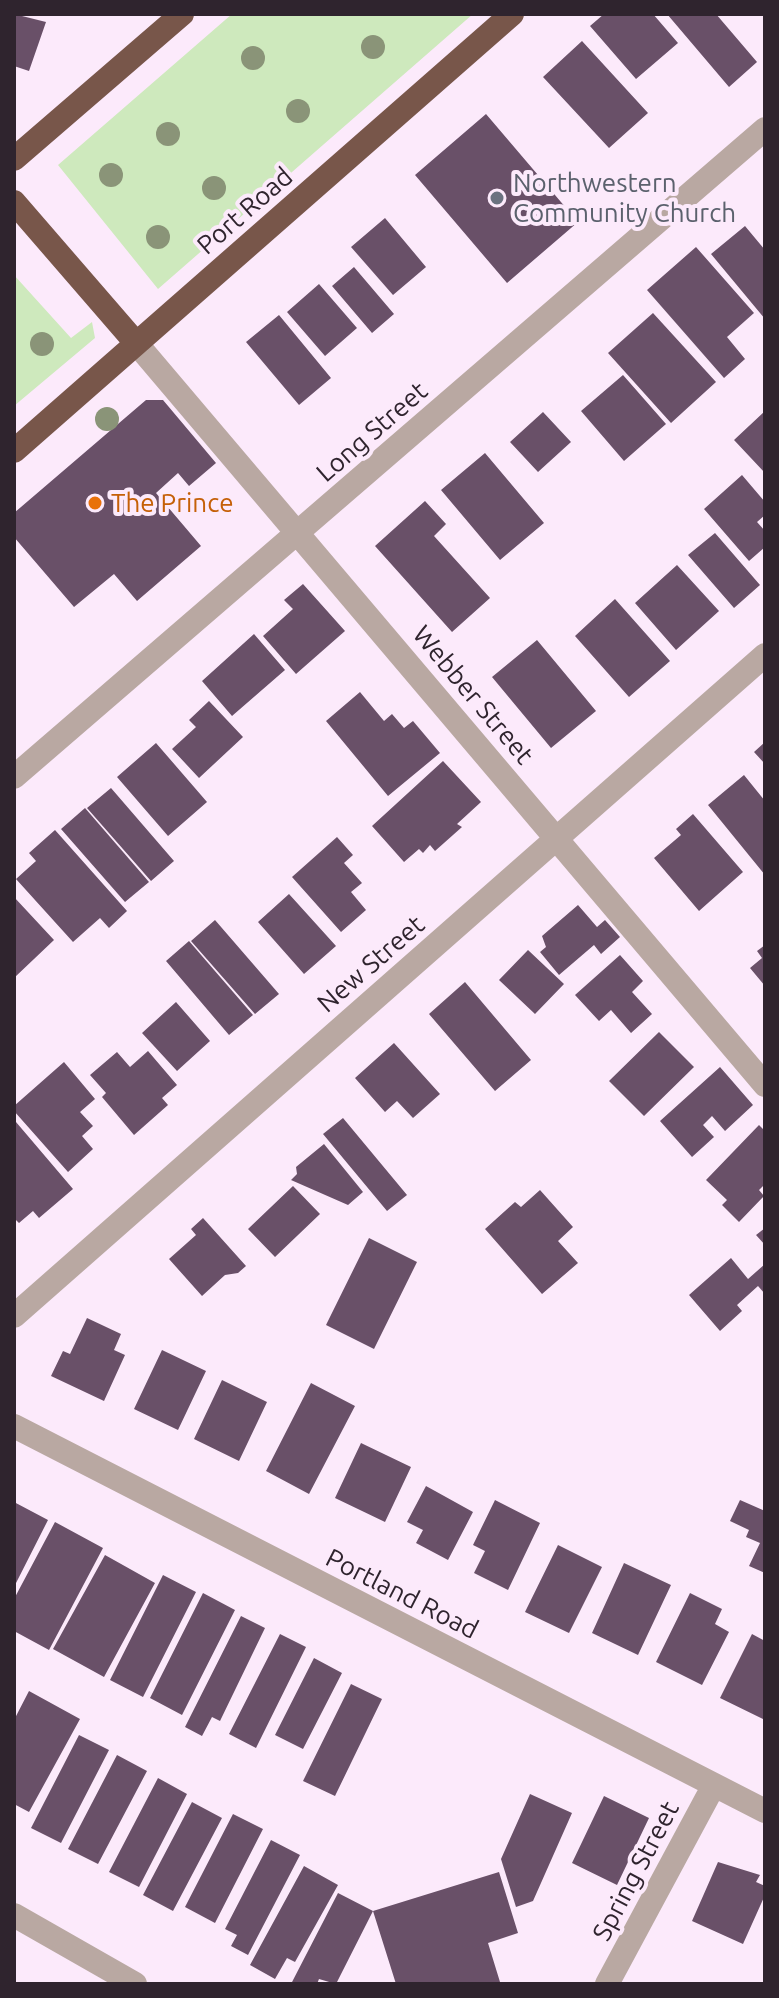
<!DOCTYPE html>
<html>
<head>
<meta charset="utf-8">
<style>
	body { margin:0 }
	#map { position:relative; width:779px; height:1998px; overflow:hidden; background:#fceafb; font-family:Ubuntu,sans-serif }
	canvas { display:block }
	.frame { position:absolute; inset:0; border:16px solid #2f242e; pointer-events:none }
</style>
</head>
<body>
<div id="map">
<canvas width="779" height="1998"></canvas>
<div class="frame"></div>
</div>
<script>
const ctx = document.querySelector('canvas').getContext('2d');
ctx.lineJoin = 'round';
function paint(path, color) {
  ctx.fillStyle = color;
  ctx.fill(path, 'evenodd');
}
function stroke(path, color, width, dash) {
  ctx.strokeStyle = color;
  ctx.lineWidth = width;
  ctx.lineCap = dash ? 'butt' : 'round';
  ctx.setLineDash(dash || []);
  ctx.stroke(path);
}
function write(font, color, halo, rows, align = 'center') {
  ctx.font = font + ' Ubuntu,sans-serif';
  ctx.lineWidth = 8;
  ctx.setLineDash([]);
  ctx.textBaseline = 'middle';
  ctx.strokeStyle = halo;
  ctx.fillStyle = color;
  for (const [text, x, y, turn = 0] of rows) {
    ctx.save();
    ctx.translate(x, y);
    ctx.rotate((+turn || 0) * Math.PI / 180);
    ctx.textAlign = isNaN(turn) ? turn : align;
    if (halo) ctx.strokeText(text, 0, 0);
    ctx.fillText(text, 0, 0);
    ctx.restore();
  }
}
paint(new Path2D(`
	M232,14H473L158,289L58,165Z
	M14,275L71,338L92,322L95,338L14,406Z`), '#cee9bd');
paint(new Path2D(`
	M14,14L46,22L29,71L14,66Z
	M604,14H653L678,43L636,79L590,26Z
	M667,14H716L757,62L729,87Z
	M582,41L648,113L609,148L543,77Z
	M486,114L578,222L507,283L415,175Z
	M385,218L426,267L393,295L351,247Z
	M745,226L765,250V319L711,254Z
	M696,247L754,313L727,337L745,359L724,378L647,290Z
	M354,267L394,314L372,333L332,286Z
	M319,284L357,328L325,356L287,312Z
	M653,313L716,382L671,423L608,353Z
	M279,315L331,378L299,405L246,342Z
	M623,375L666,424L624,461L581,411Z
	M146,400H163L216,463L189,486L178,473L156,493L201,546L137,601L114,574L74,607L14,537V513Z
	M765,411V473L734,440Z
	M543,412L571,442L538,472L510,442Z
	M485,453L544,523L500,560L441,490Z
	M742,475L765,502V515L757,522L765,531V547L749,561L704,509Z
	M425,501L446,524L434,536L490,598L452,632L375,546Z
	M715,533L760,585L734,608L688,555Z
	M677,565L719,611L676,650L635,603Z
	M303,584L345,631L296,674L263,636L293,609L284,600Z
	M615,599L670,661L629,697L575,636Z
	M254,634L285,670L232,716L202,681Z
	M537,640L596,711L551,748L492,677Z
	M360,692L384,721L392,714L404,728L413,721L440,753L388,796L326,721Z
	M209,701L243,737L199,778L172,749L196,727L189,720Z
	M765,742V764L754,752Z
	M156,743L207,802L168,836L117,777Z
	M443,761L481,802L457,824L462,827L435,851L430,845L423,853L419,849L404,862L372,826Z
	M744,775L765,801V875L708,805Z
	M111,788L174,861L151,881L87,808Z
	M85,808L149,882L125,902L61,829Z
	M693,814L743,872L699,911L654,858L681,835L676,829Z
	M55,830L127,911L109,928L100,918L73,942L16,879L36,861L29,853Z
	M337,837L353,855L344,863L362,883L351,892L366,910L341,932L292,877Z
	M289,894L336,946L304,974L258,922Z
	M14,897L54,940L14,978Z
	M578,905L597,927L605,920L620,937L601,954L594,945L559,975L540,952L546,947L542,936Z
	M215,920L279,994L255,1014L191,941Z
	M189,941L253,1015L229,1035L166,961Z
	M765,945V986L750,968L762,958L757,951Z
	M528,950L564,984L535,1014L499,980Z
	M620,955L643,981L632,992L652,1014L631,1033L611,1010L599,1021L575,995Z
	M465,982L531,1060L495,1091L429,1014Z
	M176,1002L210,1041L177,1071L142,1033Z
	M659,1032L694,1067L644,1116L609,1081Z
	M394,1043L440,1094L413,1118L397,1101L385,1112L355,1078Z
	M148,1051L177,1085L162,1098L168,1105L134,1135L102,1097L106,1093L90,1075L117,1052L130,1067Z
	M64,1062L95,1099L80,1112L93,1126L82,1136L93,1149L68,1172L14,1111V1106Z
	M720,1067L753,1105L725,1131L712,1116L703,1125L714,1137L692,1157L660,1121Z
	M343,1118L407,1195L387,1211L323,1134Z
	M16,1122L73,1189L39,1218L33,1211L19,1223L14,1218Z
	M759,1125L765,1131V1184L759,1190L764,1196L739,1222L722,1205L727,1200L706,1180Z
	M324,1144L363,1192L348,1205L291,1180L297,1174L296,1167Z
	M293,1186L320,1214L275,1257L248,1229Z
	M540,1190L573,1227L558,1241L578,1263L542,1294L485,1229L515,1202L521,1207Z
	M203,1218L246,1266L238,1273L225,1275L202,1296L169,1259L196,1235L191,1229Z
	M765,1228V1245L756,1235Z
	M369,1238L417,1262L374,1349L326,1325Z
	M731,1258L748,1279L765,1264V1294L758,1286L737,1305L742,1311L720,1331L689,1295Z
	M87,1318L121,1334L114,1350L125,1355L104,1401L51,1376L63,1351L70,1354Z
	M162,1350L206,1371L178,1430L134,1409Z
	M222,1380L267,1402L239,1461L194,1439Z
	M311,1383L355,1406L309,1494L266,1471Z
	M361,1443L411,1467L385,1522L335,1498Z
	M426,1486L473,1512L448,1560L416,1543L423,1530L407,1522Z
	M495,1500L540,1523L508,1590L474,1573L485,1551L473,1545Z
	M740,1500L765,1511V1573L749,1566L760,1543L746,1537L749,1530L730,1521Z
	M14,1502L48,1520L14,1587Z
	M55,1522L103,1548L49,1650L14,1631V1599Z
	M558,1545L602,1567L569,1633L525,1612Z
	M105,1555L155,1583L104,1677L53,1649Z
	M624,1563L671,1585L638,1655L592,1633Z
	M163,1575L196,1592L143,1697L110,1680Z
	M203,1593L235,1610L182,1715L150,1698Z
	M690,1593L722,1609L715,1624L729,1632L702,1685L656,1662Z
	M241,1616L265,1628L220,1721L212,1717L202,1736L185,1727Z
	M280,1634L306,1647L256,1748L229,1734Z
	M752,1634L765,1641V1720L720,1698Z
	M314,1658L342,1673L303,1749L275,1735Z
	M351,1684L382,1699L335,1796L303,1781Z
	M29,1691L80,1719L29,1812L14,1804V1720Z
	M79,1735L109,1750L61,1843L31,1828Z
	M117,1755L147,1771L98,1864L68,1849Z
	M158,1778L187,1794L139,1887L109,1872Z
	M530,1794L572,1813L533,1901L516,1907L501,1859Z
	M604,1796L649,1818L617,1885L572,1863Z
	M192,1802L222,1818L173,1911L143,1895Z
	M233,1814L263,1829L215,1923L185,1907Z
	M271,1840L300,1855L248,1955L231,1946L237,1935L225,1929Z
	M718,1862L760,1875L756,1882L765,1886V1895L743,1944L692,1921Z
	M304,1866L338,1885L295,1962L287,1958L275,1979L250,1965Z
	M499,1872L518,1933L488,1943L500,1982L396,1984L373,1911Z
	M338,1893L373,1911L336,1984L319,1979L317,1984H291Z`), '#695068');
stroke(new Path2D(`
	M136,343L765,1085
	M14,777L765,129
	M14,1316L765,655
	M14,1426L765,1811
	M14,1915L135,1984
	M607,1984L714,1785`), '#b9a8a2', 24);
stroke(new Path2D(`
	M14,159L182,14
	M14,202L136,343
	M14,451L512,14`), '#78564a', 24);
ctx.fillStyle = '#8a9478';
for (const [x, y] of [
	[373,47],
	[253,58],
	[298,111],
	[168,134],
	[111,175],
	[214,188],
	[158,237],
	[42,344],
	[107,419]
]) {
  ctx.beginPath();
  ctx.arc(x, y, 12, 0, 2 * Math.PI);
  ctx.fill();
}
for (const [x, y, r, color] of [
	[497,198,8,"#6b7280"],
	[95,503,8,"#e8710a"]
]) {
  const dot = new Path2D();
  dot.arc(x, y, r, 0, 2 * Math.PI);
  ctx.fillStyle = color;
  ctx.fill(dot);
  stroke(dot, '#fceafb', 3);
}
write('26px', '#5b616d', '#fceafb', [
	["Northwestern",513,183],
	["Community Church",513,213]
], 'left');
write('26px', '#2f242e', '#fceafb', [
	["Port Road",245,211,-41],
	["Long Street",372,432,-41],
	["Webber Street",473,695,50],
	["New Street",371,964,-41],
	["Portland Road",402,1594,27],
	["Spring Street",636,1871,-62]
]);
write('26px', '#c56008', '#fceafb', [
	["The Prince",111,503]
], 'left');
</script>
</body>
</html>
